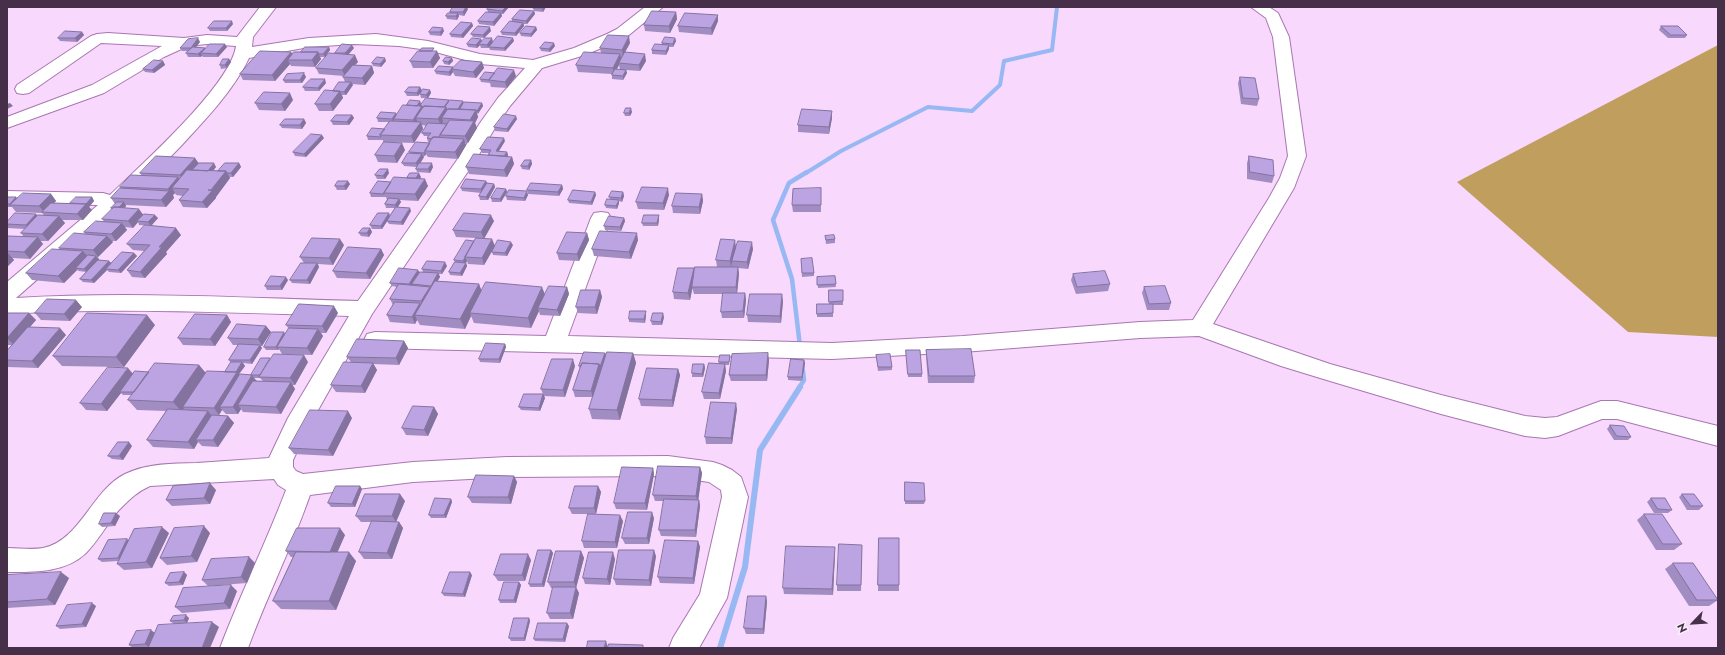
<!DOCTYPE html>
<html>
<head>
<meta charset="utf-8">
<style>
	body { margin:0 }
	#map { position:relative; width:1725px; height:655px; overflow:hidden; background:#f8d8fd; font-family:Jost,sans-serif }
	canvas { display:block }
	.frame { position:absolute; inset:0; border:8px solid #463049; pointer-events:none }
	.north { position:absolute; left:1673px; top:603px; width:40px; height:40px; -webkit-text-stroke:3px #f8eefa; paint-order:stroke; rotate:245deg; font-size:11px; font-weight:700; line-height:16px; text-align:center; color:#463049 }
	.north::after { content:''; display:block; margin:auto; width:14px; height:18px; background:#463049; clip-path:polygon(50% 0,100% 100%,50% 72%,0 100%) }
</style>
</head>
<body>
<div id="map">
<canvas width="1725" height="655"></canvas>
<div class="frame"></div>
<div class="north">N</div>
</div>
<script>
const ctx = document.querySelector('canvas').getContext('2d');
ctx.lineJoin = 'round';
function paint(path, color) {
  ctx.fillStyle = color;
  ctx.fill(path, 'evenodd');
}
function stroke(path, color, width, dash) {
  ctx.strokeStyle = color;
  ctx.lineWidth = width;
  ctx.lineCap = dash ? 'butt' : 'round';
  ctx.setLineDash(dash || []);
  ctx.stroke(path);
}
paint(new Path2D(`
	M1718,45V337L1628,332L1457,182Z`), '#c09e5e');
stroke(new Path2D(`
	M806,173L841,151L928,107L972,111L1000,85L1004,61L1052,50L1057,7`), '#97b8f2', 4);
stroke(new Path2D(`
	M799,388L804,380L792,279L773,220L789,183L807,172`), '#97b8f2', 4.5);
stroke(new Path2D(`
	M720,648L745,567L760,450L800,387`), '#97b8f2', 6);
const minor = new Path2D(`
	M260,7H276L253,37L252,47L309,38L376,34L428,41L480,54L533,60L574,48L607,34L617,29L645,7H663L629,35L618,41L585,55L542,68L510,106L495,128L475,161L372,314L308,428L293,460V467L296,471L303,474L413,462L507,457L668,456L713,462L722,465L732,470L741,477L748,497L727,598L699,648H669L673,638L700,594L722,497L721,490L709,482L668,476L507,477L413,482L310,495C292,547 267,596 248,648H220C240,595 266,543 286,490L278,485L274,479L150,486C136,492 128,501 118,511C107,524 98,541 86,553C65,573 34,572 7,572V548C19,548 32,550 43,548C80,541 92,490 125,474C148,463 172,464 197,463C221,461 245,460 269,458L288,418L349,316C235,313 121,307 7,314V282L98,205L7,203V191L103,193L110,195C140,166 231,85 236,46L207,44L188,46L164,57L104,93L7,128V117L92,85L162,46L101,43L29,93L23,94L17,93L15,89L17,85L91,36L97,34L108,33L184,38L207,35L237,37ZM354,44L399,46L428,50L480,64L525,68L498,98L480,123L457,160L358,301C244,298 130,291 16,298C73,248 129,200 181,146C206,119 233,91 249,58L309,47Z
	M1251,7H1269L1278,13L1289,37L1306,156L1294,188L1213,324L1330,364L1441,395L1525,416L1545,418L1557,417L1601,401H1617L1718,426V446L1617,419H1602L1558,436L1545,438L1525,436L1441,414L1330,381L1281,366L1199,336L1140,338L963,352L832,359L375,348L367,346L364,340L367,334L375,332L546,336L591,218L594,213L601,212L608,213L611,218L568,336L832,343L963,336L1140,322L1193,320L1269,198L1280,178L1288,156L1273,37L1266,18Z`);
stroke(minor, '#a977b1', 2);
paint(minor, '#fff');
paint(new Path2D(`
	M386,7H399L398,8H386Z
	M452,7H468L467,8L468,9L464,16L459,15V16L457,20L447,19L446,16L450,13V12L453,8Z
	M489,7H509L503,14H501L502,16L494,26L479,24L478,21L488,12L487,9Z
	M546,7L543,12L534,11L533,8Z
	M534,11L535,14L527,24H524V26L516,36L502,35L501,32L512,21V19Z
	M676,12L677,19L670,33L645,31L644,25Z
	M718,21L712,35L679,32L678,26Z
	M472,23L473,26L463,38L451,37L450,34Z
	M233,24L227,31H210L208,28Z
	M1661,26L1687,35L1685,38H1668L1659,30Z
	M536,27L537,30L531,37L521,36L520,33Z
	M444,31L441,36L430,35L429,32Z
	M491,31L484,38L473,37L471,34Z
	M82,32L84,35L77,42L60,41L58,38Z
	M675,38L676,41L673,47H669V49L666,55L652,54V50L662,45V43Z
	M481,39L482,41L493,42L514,41L505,51L490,50L489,47L488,48H481L480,45L477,48L468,47L467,44Z
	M200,42L196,47L205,48H206L227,47L218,57H203L202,56L200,57H188L186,53L188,51H182L180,48Z
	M630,43L625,52L646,61L640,71L626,70L627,73L623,80L612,79V74L578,72L576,65L601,53L600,48ZM619,65L620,70L617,69Z
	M555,46L550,52L541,51L540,48Z
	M329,47L330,50L325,57H320L321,59L315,67L291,66L290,64L275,81L243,80L240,74L292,54Z
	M354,48L348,55L358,62L354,65L372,66L374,73L365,85L352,84L353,85L346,95H342L343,98L333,111H319L315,104L345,82L343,77L344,76L319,74L316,68L335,54V53Z
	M435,51L440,58L433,68H413L410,61Z
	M452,58L453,61L449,65L444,64L443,61Z
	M229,59L231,62L227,68L221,69L220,65Z
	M163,61L165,65L154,73L145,72L143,69Z
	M386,61L381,67L373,66L372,63Z
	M482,62L484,68L476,78L455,76L453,72L450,76L436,74L435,71L453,67V68Z
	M516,76L507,88L491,87L490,83L481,82L480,79Z
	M306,77L302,83H285L283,80Z
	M1240,77L1259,99L1257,106L1241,104L1238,83Z
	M326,83L319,91H305L303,87Z
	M420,87L422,91L418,96H407L405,92Z
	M430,90L431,93L428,98H421L420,94Z
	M293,100L285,111L259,110L255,103Z
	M420,101L421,104L449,101L464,103H482L483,106L477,114L478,117L475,123L477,128L468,143H465L466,145L458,159L428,157L426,154L425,156H423L424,157L420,163L433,167L430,173L417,172L416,169L417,167L404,166L402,163L410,153L409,152L430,143V142H428L427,138L428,136H424L422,133L427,126L422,125L423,129L414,143L383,142V140H368L367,136L385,129L389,122H378L377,118L396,115L407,105Z
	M632,112L630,116H625L624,113Z
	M352,115L354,118L349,125H333L331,121Z
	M832,118L829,134L798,132V125Z
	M304,119L306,123L302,129L282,128L280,125Z
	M517,119L508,132L495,131L494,127Z
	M324,138L306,157L295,156L293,152Z
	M505,141L499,151L507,152L508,155V157H512L514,164L507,177L469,174L466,167L488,155L489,153H482L480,149Z
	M405,150L397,163L378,162L375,155Z
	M1249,156L1274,176L1272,183L1247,179V163Z
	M531,160L532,164L529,170L522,169L521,166Z
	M198,163L216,167L213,171H218L239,163L241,167L233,177H229L230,178L216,197V198L207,208L183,207L179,200L183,196L176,195L175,193L173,195L174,198L166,207L126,205V206L125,208L143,214L158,218L151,226L139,225L138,222L133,228L125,227L127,230L116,241H112L113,242L98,257H97L99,259V260L109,261L111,263L134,253L137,256L121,273L109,272L107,270L94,283L83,282L80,279L86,272L79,271L77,270L64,283L32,280L26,273L60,249L59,248L85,234L84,232L104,221L102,219L112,210L111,208L115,204L111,198L121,188L120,187L142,176L140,173Z
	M389,173L385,179H377L375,175Z
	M421,177L419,179L428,186L418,201L400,200L401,202L398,207L411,211L403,225L389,224L387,221L382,229H372L370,225L389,213L390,216L395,208H386L385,204L387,200L386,197H371L370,193L391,182L407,178Z
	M487,183L494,184L495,187L488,200H480L479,196L481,193L462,191L461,188Z
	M350,184L346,190H337L335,186Z
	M562,185L563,189L559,196L528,194L527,190Z
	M821,188V212H793L792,205Z
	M506,189L507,192L501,202H492L491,198Z
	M595,192L596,195L592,205L569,203L568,200Z
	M623,192L624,196L622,202L619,201V203L617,209L606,208L605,205L610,199L609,197Z
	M51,194L56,201L54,203H70L92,197L94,201L89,207L92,210L83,220H62L65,223L48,241H40L43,244L30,259L12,258L14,260L7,267V236L24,237L21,233L25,229L7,228V222L36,214L38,216L44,215L42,213L16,212L12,207H7V197H16L17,198Z
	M702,194L703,201L700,214L673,213L672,206Z
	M528,195L525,201L507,200L506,196Z
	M669,195L664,210L638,209L636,202Z
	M624,218L625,221L621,231L605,230L604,226Z
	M659,219L658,226H643L642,223Z
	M494,221L484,238L495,246L484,265L468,264L467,261L466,263L467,266L462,276L450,275L449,272L455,262L454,260L474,241L476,238L456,237L453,230Z
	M370,228L372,232L369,237L361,236L359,233Z
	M587,233L589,240L579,261L559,260L557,253Z
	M181,235L166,252L167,254L145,278L132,277L127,270L144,251L133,250L127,244Z
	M825,236L835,239V243L826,244Z
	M638,240L631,259L594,256L592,249Z
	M344,245L333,265L318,264L319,267L310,284L292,283L290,280L304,263L300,257Z
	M513,245L507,256L493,255L492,252Z
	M736,247L753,249L748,269L738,268L739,274L737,293H745L746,300L744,318H722L721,312L723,294H694L692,287L693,285L690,300L674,299L673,292L694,268V273L717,267L716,260Z
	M381,249L384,255L370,279L337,278L333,271Z
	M801,259L814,273V276L802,277Z
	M447,266L442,274H439L440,277L437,281L479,284L481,291L545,294L567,287L569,294L560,316L540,315L539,311L531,328L474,323L471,316L465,329L420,325L417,320L415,324L390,322L387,315L393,305L390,299L397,287L392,286L390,283L420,272H423L422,269Z
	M1073,274L1110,284L1108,291L1076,294L1071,280Z
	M835,276L836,287L818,288L817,277Z
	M288,280L282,290H267L265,286Z
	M1144,287L1171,303L1169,310H1147L1142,293Z
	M600,290L602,297L597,314L578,313L576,307Z
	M829,290H843V305H833V317H817V304H829Z
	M783,301L781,323L748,322L747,315Z
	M82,307L70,321L41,320L35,313Z
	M7,313H29L36,320L30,327L66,335L38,368L7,367V349L8,350L12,345H7Z
	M338,313L326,333H321L323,336L312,355L282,354L279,349L278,350H266L264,347L285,334L289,329L286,325Z
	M227,315L231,322L215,346L183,345L178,338Z
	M646,315L645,323L629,322V319Z
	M664,317L662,325H652L651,321Z
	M155,325L124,367L62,366L53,356Z
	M266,326L271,332L262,346H260L262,348L252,364L243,363L245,366L239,374L240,375H251L308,362L295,385H292L295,389L281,414L243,412L241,409L238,414H226L222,410L219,415H211L228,416L234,423L218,447L202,446L198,442L194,449L153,447L147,440L166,411L137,410L128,400L132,395H123L121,393L107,411L86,410L80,403L133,373L149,372L199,365L206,373L225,372L231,363L229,360L238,345H233L228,338ZM254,378H260L263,381H257Z
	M404,341L408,348L399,365L373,364L377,370L365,393L336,392L331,385L351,362L347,357Z
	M505,344L506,347L500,363L480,362L479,359Z
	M906,350L922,374V377H908Z
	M926,350L975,376L974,383H928L926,356Z
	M605,353V356L633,353L636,363L620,420L592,419L589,409L593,397H575L573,390L580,369L579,366Z
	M730,355V358L729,365H725L726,371L720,399H704L702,392L719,363V362Z
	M876,355L892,367V370L878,371Z
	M769,360L767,381H731L729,375Z
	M804,360L805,363L802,381L788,380V377Z
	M704,364L705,368L703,377H692V373Z
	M575,366L565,397L544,396L545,398L540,411L521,410L519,407L543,394L541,389Z
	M678,369L680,375L673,407L641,406L639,399Z
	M434,407L438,414L428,436L406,435L402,428Z
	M737,409L732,444H706L705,437Z
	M352,418L333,456L294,454L289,448Z
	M1610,425L1631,437L1628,440H1614L1607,429Z
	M132,446L123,460L112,459L108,456Z
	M700,467L702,473L698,500H699L700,506L696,537L661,536L659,530L664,501H655L653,495Z
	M653,468L654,474L647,510L616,509L614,503Z
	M514,476L517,482L511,504L472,503L468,497Z
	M360,486L362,489L355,507H331L328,503Z
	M598,486L601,492L596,514H572L569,508Z
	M905,486L925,501L924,504H905Z
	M216,490L210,504L172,506L166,500Z
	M1682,494L1703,506L1699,510H1687L1679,497Z
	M1651,498L1672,510L1668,513H1654L1647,502Z
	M451,499L452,502L446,518H431L429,515Z
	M405,501L396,522H399L403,528L392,559H364L359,552L372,522H361L356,516Z
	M1644,514L1682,544L1674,550H1656L1637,520Z
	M120,516L115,526L102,527L99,524Z
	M654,518L649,544H625L622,538Z
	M623,521L617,548H584L582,541Z
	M169,533L152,568L124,570L117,564L118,561L102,562L98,559L128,540Z
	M210,533L197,562L167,565L160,558Z
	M345,535L337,552L356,561L336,610L281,609L273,601L293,557H291L286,551Z
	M879,538L899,585V591H878Z
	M698,541L700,547L694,584L660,583L658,577Z
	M862,545L861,591H837V585Z
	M551,550L553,553L544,587H530L529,584Z
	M581,551L584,558L576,588L579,593L573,619H550L547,613L553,588H551L548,582Z
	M835,553L833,595L784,594L783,588Z
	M656,556L651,586L616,585L614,579Z
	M249,557L255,563L247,583L208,586L202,580Z
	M615,559L610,585L585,584L583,578Z
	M531,560L525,581H498L494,575Z
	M1673,563L1718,600L1709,606H1689L1665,569Z
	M184,572L187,575L183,585L169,586L165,583Z
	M7,575L69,578L55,605L7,608Z
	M472,575L465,597L444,596L442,593Z
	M519,582L521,585L516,603H500L499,600Z
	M237,591L230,609L182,613L175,607Z
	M766,596L767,602L764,634H746L744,628Z
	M96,606L86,627L60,629L56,626Z
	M189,618L187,623L174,624L170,621Z
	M529,618L530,621L525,641H511L509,638Z
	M569,626L565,642L535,641L534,639Z
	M219,627L149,647L133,648L129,645L155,633Z`), '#a28dc3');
paint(new Path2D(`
	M466,7H468L467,8L468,9L464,16L463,12Z
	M506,7H509L503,14L502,11Z
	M543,7H546L543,12L542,8Z
	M534,11L535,14L527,24L526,21Z
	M676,12L677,19L670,33L669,26Z
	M458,13L459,16L457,20L456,16Z
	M501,13L502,16L494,26L493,22Z
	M718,15V21L712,35L711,28Z
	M232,21L233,24L227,31L226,28Z
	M472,23L473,26L463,38L461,35Z
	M523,23L524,26L516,36L515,33Z
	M490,27L491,31L484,38L483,35Z
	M536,27L537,30L531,37V34Z
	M443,28L444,31L441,36L440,32Z
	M82,32L84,35L77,42L75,38Z
	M629,36L630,43L623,56L622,50Z
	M198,38L200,42L193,51L191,48Z
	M492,38L493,42L488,48L487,45Z
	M513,38L514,41L505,51L504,48Z
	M675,38L676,41L673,47V44Z
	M481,39L482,42L479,44L480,45L477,48L476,45Z
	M554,43L555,46L550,52L549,49Z
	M225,44L227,47L218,57L216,54Z
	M352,45L354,48L347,56L345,53Z
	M669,45V49L666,55V51Z
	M329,47L330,50L325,57L323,54Z
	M205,48L207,51L201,53L202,56L200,57L198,54Z
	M437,51L440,58L433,68L430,62Z
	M291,52L295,58L288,60L290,64L275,81L272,75Z
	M318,52L321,59L315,67L312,60Z
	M620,54L622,61L619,63V65L614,74L613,68Z
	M645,54L646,61L640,71L639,65Z
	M355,55L358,62L345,76L342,70Z
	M385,58L386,61L381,67L380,64Z
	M452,58L453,61L449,65L448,62Z
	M229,59L231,62L227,68L225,65Z
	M163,61L165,65L154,73L152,70Z
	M482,62L484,68L476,78L473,72Z
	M372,66L374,73L365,85L362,78Z
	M453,67L454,70L452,69L453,72L450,76L449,72Z
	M514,70L516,76L507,88L505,82Z
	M626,70L627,73L623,80V76Z
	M304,73L306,77L302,83L300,80Z
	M325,79L326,83L319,91L318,88Z
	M351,82L353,85L346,95L344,92Z
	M420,87L422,91L418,96L417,93Z
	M430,90L431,93L428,98L426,95Z
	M340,91L343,98L333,111L330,104Z
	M290,93L293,100L285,111L281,104Z
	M449,100L450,103L449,114L442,118L443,122L441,126L438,119L443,109Z
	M420,101L421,104L417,110L416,107Z
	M463,101L464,104L461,110H457Z
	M10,103L13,106L7,109V104Z
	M482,103L483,106L478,114L477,111Z
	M422,106L425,113L416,118L418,123L416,126L413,120Z
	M631,108L632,112L630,116L629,113Z
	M476,110L478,117L475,123L477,128L468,143L465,136L472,125L470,120Z
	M832,111V118L829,134V127Z
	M396,113L397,117L394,119V120L393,122L392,119Z
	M352,115L354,118L349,125L347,122Z
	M516,116L517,119L508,132L507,129Z
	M304,119L306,123L302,129L300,125Z
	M421,122L423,129L414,143L411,136Z
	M322,135L324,138L306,157L304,154Z
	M504,138L505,141L497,154L496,151Z
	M464,139L466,145L458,159L455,152Z
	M402,143L405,150L397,163L394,156Z
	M425,151L426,154L425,156L424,153Z
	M507,152L508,155L505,161L504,158Z
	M422,154L424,157L418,167L416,163Z
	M512,157L514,164L507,177L504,170Z
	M195,158L200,165L184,182L180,175Z
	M531,160L532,164L529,170L528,166Z
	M214,163L216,167L209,176L206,173Z
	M239,163L241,167L233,177L231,173Z
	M432,163L433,167L430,173L428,169Z
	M388,169L389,173L385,179L383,176Z
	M226,171L230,178L216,197V198L207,208L202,202L212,191L211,190Z
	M419,173L421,177L417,183L415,179Z
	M178,177L182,184L172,188L175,193L173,195L174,198L166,207L161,200L169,191L168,189Z
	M425,179L428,186L418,201L415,194Z
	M348,181L350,184L346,190L344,186Z
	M486,181L488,184L482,193L481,189Z
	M494,184L495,187L488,200L486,197Z
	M562,185L563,189L559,196L558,192Z
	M668,188L669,195L664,210L663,203Z
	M506,189L507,192L501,202L500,199Z
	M527,191L528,195L525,201L524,198Z
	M595,192L596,195L592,205L591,202Z
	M623,192L624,196L622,202L621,198Z
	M51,194L56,201L45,212H44L39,206Z
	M702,194L703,201L700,214L699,207Z
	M16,197L19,201L11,205L10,204Z
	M92,197L94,201L89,207L92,210L83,220L77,214Z
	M399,199L401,202L397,208L395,205Z
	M619,200V203L617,209L616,206Z
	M124,202L126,206L120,212L118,209Z
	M410,208L411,211L403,225L401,222Z
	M139,209L144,216L137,221L138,222L133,228L128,221Z
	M389,213L390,217L382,229L381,226Z
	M36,214L39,218L29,229L26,225Z
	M155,215L158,218L151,226L148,222Z
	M491,215L494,221L484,239L481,232Z
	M659,215V219L658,226L657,223Z
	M59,216L65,223L48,241L42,234Z
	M624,218L625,221L621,231L620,227Z
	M122,223L127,230L116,241L111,234Z
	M176,228L181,235L166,252L167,254L145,278L140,272L159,247Z
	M370,228L372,232L369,237L367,233Z
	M587,233L589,240L579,261L577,254Z
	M637,233L638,240L631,259L629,252Z
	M107,236L113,242L98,257L93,250Z
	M38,237L43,244L30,259L24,252Z
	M340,239L344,245L333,265L329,258Z
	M492,239L495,246L484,265L482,258Z
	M735,240L736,247L731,267L730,261Z
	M511,242L513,245L507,256L505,253Z
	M752,242L753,249L748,269L747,262Z
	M381,249L384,255L370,279L366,273Z
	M83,251L89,258L76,268L77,270L64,283L58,276Z
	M8,253L14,260L7,267V254Z
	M134,253L137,256L121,273L118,270Z
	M96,256L99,259L87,272L84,269Z
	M465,257L467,261L465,264L463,261Z
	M109,261L112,264L106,269L107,270L94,283L91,280Z
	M445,262L447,266L442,274L441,271Z
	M317,263L319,267L310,284L307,280Z
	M466,263L467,266L462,276L460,273Z
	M738,267L739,274L737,294L736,287Z
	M694,268L695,275L690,300L688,293Z
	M418,270L420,273L412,284L413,285L411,288L409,284Z
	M438,273L440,277L433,289L431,286Z
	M286,277L288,280L282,290L280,286Z
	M479,284L483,294L470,313L471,316L465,329L460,319Z
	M430,287L433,294L425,308L421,301Z
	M542,287L546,297L538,308L539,311L531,328L528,318Z
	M567,287L569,294L560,316L557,310Z
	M600,290L602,297L597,314L595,307Z
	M745,293L746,300L744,318L743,311Z
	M782,294L783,301L781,323L780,316Z
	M76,300L82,307L70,321L64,314Z
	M420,303L423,310L415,315L417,320L415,324L412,317Z
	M334,306L338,313L326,333L322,326Z
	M646,311V315L645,323L644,319Z
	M29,313L36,320L14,345L7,338Z
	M663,313L664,317L662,325L661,322Z
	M147,315L155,325L124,367L116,357Z
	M227,315L231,322L215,346L210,339Z
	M266,326L271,332L262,346L258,339Z
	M60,328L66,335L38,368L32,361Z
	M318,329L323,336L312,355L307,348Z
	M284,332L286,336L277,347L279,349L278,350L276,347Z
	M404,341L408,348L399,365L396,358Z
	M505,344L506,347L500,363L499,359Z
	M260,345L262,348L252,364L250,360Z
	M605,353L606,356L593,397L591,391L599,364Z
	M633,353L636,363L620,420L617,410Z
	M768,353L769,360L767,381L766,375Z
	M304,355L308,362L295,385L290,378Z
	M573,359L575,366L565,397L563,390Z
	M804,360L805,363L802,381V377Z
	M242,362L245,366L239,374L242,379L220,407L222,410L219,415L214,408Z
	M373,363L377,370L365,393L361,386Z
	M704,364L705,368L703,377L702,374Z
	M725,364L726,371L720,399L719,393Z
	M199,365L207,375L183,407L184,408L182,412L173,402Z
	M128,368L134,375L120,392L121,393L107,411L101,404Z
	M678,369L680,375L673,407L672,400Z
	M252,375L257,382L238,405L241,409L238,414L233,407Z
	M291,382L295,389L281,414L276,407Z
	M543,394L545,398L540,411L539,408Z
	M736,403L737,409L732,444L731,438Z
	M434,407L438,414L428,436L424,430Z
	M208,411L213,418L196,440L198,442L194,449L188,442Z
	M348,411L352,418L333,456L328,450Z
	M228,416L234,423L218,447L213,440Z
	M129,442L132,446L123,460L119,456Z
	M700,467L702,473L698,502L696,496Z
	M653,468L654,474L647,510L645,503Z
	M514,476L517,482L511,504L508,497Z
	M210,483L216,490L210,504L204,498Z
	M360,486L362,489L355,507L352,504Z
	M598,486L601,492L596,514L594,508Z
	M400,494L405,501L396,522L392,516Z
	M451,499L452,502L446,518L444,515Z
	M699,500L700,506L696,537L695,530Z
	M652,512L654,518L649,544L647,538Z
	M116,513L120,516L115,526L111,523Z
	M620,515L623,521L617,548L615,542Z
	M399,522L403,528L392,559L387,553Z
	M204,526L210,533L197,562L191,556Z
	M162,527L169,533L152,568L146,562Z
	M340,528L345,535L335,558L330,552Z
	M127,539L131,542L122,561L118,558Z
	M698,541L700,547L694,584L693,578Z
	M835,547V553L833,595L832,589Z
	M551,550L553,553L544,587L542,584Z
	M654,550L656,556L651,586L649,580Z
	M581,551L584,558L576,588L574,582Z
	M349,552L356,561L336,610L329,601Z
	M613,552L615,559L610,585L607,579Z
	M528,554L531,560L525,581L522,575Z
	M249,557L255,563L247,583L241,577Z
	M61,572L69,578L55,605L47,599Z
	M184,572L187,575L183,585L179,582Z
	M470,572L472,575L465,597L463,594Z
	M519,582L521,585L516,603L514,600Z
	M231,585L237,591L230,609L224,603Z
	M576,587L579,593L573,619L570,613Z
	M766,596L767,602L764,634L763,629Z
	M92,603L96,606L86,627L82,624Z
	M186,615L189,618L187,623L184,620Z
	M529,618L530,621L525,641L524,638Z
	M212,622L219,627L210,648H202Z
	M567,623L569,626L565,642L563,639Z
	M151,630L155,633L149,647L145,644Z
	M606,641L608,647V648H604Z`), '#84739f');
const building = new Path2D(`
	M453,7H466L463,12H450Z
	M489,7H506L502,11L487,9Z
	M534,7H543L542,8H533Z
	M520,10L534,11L526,21L512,19Z
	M652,11L676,12L669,26L644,25Z
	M486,12L501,13L493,22L478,21Z
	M448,13H458L456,16H446Z
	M685,13L718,15L711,28L678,26Z
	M214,21H232L226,28H208Z
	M510,21L523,23L515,33L501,32Z
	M461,22L472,23L461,35L450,34Z
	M478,26L490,27L483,35L471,34Z
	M526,26L536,27L531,34L520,33Z
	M1661,26H1678L1687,35H1671Z
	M433,27L443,28L440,32H429Z
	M65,31L82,32L75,38H58Z
	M608,35L629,36L622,50L600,48Z
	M498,36L513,38L504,48L489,47Z
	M665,37L675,38L673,44L662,43Z
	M198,38L191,48H180L188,39Z
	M472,38L481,39L476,45L467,44Z
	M485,38H492L487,45L479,44Z
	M545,42L554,43L549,49L540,48Z
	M210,44H225L216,54L201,53Z
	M342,44L352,45L345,53H335Z
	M655,44L669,45L666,51L652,50Z
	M193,47L205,48L198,54L186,53Z
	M305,47H329L323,54H319L318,52H301Z
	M422,48H434L432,51H420Z
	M260,51L291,52L272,75L240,74Z
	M418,51H437L430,62L410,61Z
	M294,52H318L312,60H288Z
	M584,52L620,54L613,68L576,65Z
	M625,52L645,54L639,65L619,63Z
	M329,53L355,55L342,70L316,68Z
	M377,57L385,58L380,64L372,63Z
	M446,57L452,58L448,62L443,61Z
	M223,59H229L225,65H220Z
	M154,60L163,61L152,70L143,69Z
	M461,60L482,62L473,72L452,69Z
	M353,65L372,66L362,78L343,77Z
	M439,66L453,67L449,72L435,71Z
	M498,68L514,70L505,82L489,80Z
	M615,69L626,70L623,76L612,75Z
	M485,72L495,73L489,80L480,79Z
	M304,73L300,80H283L287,74Z
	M1240,77L1255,78L1259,99L1243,98Z
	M311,79H325L318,88L303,87Z
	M339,82H351L344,92L333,91Z
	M409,87H420L417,93L405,92Z
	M423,89L430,90L426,95L420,94Z
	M325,90L340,91L330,104H315Z
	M264,92L290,93L281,104L255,103Z
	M426,98L449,100L444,107L424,106V107H423L422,106H420Z
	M410,100L420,101L417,106L407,105Z
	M450,100L463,101L458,109H448L447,110L446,107H445Z
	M464,102L482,103L477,111L476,110L460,109Z
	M403,105L422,106L413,120L394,119Z
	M424,106L446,107L438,119L416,118Z
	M626,108H631L629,113H624Z
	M448,109L476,110L470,120L442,118Z
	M802,109L832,111L829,127L798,125Z
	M381,112L396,113L392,119L377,118Z
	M504,114L516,116L507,129L494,127Z
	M336,115H352L347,122L331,121Z
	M285,119H304L300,125H280Z
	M450,120L474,121L465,136L440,135Z
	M390,121L421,122L411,136L380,135Z
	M428,123L447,124L439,137H433L432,139L427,138L431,133H422Z
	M372,128L385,129L380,135L381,137L367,136Z
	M311,134L322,135L304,154L293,152Z
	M433,137L464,139L455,152L425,151Z
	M488,137L504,138L496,151L507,152L504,156L488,155L491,150L480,149Z
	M384,142L402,143L394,156L375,155Z
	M416,142L430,143L424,153L409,152Z
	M408,153L422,154L416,163H402Z
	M474,154L512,157L504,170L466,167Z
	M156,156L195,158L180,175L140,173Z
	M1249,156L1273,160L1274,176L1250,172Z
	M525,160H531L528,166H521Z
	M199,163H214L208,171L192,170Z
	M225,163H239L231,173H227L226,171H218Z
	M419,163H432L428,169H416Z
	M380,169H388L383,176L375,175Z
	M187,170L226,171L211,190H208L212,191L202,202L179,200L189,189L172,188Z
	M410,173H419L416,178H407Z
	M131,175L178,177L168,189L120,187Z
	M394,177L425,179L415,194L384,193Z
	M466,179L486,181L481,189L461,188Z
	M338,181H348L344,186H335Z
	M378,181L391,182L384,193V194L370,193Z
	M487,183L494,184L486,197L479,196Z
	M531,183L562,185L558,192L527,190Z
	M642,187L668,188L663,203L636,202Z
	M120,188L169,191L161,200L111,198Z
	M497,188L506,189L500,199L491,198Z
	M821,188V205H792L793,189Z
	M509,190L527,191L524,198L506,196Z
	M573,190L595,192L591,202L568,200Z
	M612,191L623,192L621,198L609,197Z
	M23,193L51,194L39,206L10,205Z
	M676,193L702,194L699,207L672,206Z
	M7,197H16L10,204H7Z
	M76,197H92L86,204L70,203Z
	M389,198L399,199L395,205L385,204Z
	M607,199L619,200L616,206L605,205Z
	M117,202H124L119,207H114L113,208H111Z
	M51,203L86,204L77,214L42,212Z
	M114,207L139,209L128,221L102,219Z
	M396,207L410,208L401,222L387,221Z
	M15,213L36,214L26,225L7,224V222Z
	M378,213H389L381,226L370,225Z
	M464,213L491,215L481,232L453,230Z
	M144,214L155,215L148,222L137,221Z
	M38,215L59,216L42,234L21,233Z
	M644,215H659L657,223H642Z
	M609,216L624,218L620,227L604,226Z
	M96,221L122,223L111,234L84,232Z
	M145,225L176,228L159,247H162L140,272L127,270L150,245L127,244Z
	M363,228H370L367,233H359Z
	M600,231L637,233L629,252L592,249Z
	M567,232L587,233L577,254L557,253Z
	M74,233L107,236L93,250L59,248Z
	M834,235L835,239L826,240L825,236Z
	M7,236L38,237L24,252L7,251Z
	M312,238L340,239L329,258L300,257Z
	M476,238L492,239L482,258L465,257Z
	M721,239L735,240L730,261L716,260Z
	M466,240L474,241L463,261L454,260Z
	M498,240L511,242L505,253L492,252Z
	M738,241L752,242L747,262L732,261Z
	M348,247L381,249L366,273L333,271Z
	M52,249L83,251L58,276L26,273Z
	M122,252L134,253L118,270L106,269Z
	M88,255L96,256L84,269L76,268Z
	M812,258L814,273H802L801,259Z
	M98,260L109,261L91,280L80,279Z
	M427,261L445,262L441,271L422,269Z
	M455,262L466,263L460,273L449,272Z
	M301,263H317L307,280H290Z
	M695,267H738L736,287H692Z
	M399,268L418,270L409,284L390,283Z
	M678,268H694L688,293L673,292Z
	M1105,271L1110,284L1077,287L1073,274Z
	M420,272L438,273L431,286L412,284Z
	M271,276L286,277L280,286H265Z
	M835,276L836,284L817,285V277Z
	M435,281L479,284L460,319L415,315Z
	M486,282L542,287L528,318L470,313Z
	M399,284L430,287L421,301L390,299Z
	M549,286L567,287L557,310L538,308Z
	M1165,286L1171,303L1149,304L1144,287Z
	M581,290H600L595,307H576Z
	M829,290H843V301L829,302Z
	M723,293H745L743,311L721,312Z
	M750,294H782L780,316L747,315Z
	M47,299L76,300L64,314L35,313Z
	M395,302L420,303L412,317L387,315Z
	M299,304L334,306L322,326L286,325Z
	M817,304H833V313L817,314Z
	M630,311H646L644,319H629Z
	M7,313H29L7,338Z
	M87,313L147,315L116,357L53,356Z
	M653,313H663L661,322L651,321Z
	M195,314L227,315L210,339L178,338Z
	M237,324L266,326L258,339L228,338Z
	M28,327L60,328L32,361L7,360V351Z
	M289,328L318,329L307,348L277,347Z
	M272,332H284L276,347H264Z
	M357,339L404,341L396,358L347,357Z
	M486,343L505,344L499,359H479Z
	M239,344L260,345L250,360H229Z
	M971,349L975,376H929L926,350Z
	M906,350H920L922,374H908Z
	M584,352L605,353L600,367L599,364L582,363L581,366H579Z
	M607,352L633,353L617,410L589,409Z
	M768,353L766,375H729L732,354Z
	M274,354L304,355L290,378L259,377Z
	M890,354L892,367H878L876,355Z
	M720,355H730L729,362H719Z
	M261,358H270L260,375H251Z
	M552,359H573L563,390L541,389Z
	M791,359L804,360L802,377H788Z
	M231,362H242L236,372H225Z
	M344,362L373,363L361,386L331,385Z
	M155,363L199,365L173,402L128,400Z
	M582,363L599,364L591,391L573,390Z
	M709,363L725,364L719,393L702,392Z
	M693,364H704L702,374L692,373Z
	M108,367L128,368L101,404L80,403Z
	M647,368L678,369L672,400L639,399Z
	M135,371L149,372L134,392H120Z
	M207,371L237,372L214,408L183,407Z
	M240,374L252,375L233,407H220Z
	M253,381L291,382L276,407L238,405Z
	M524,394H543L539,408L519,407Z
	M711,402L736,403L731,438L705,437Z
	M413,406L434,407L424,430L402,428Z
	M168,409L208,411L188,442L147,440Z
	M310,410L348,411L328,450L289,448Z
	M212,415L228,416L213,440H196Z
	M1610,425L1624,426L1631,437L1617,436Z
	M118,442H129L119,456H108Z
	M658,466L700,467L696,496L653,495Z
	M622,467L653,468L645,503H614Z
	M476,475L514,476L508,497H468Z
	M905,482L924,483L925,501H905Z
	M210,483L204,498L166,500L173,486Z
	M336,486H360L352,504L328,503Z
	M575,486H598L594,508H569Z
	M365,494H400L392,516H356Z
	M1682,494H1694L1703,506H1691Z
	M435,498L451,499L444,515H429Z
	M1651,498H1665L1672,510L1658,509Z
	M664,499L699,500L695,530H659Z
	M628,512H652L647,538H622Z
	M104,513H116L111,523L99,524Z
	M588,514L620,515L615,542L582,541Z
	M1644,514H1662L1682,544H1663Z
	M372,521L399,522L387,553L359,552Z
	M204,526L191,556L160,558L174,528Z
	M162,527L146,562L117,564L134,529Z
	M297,528H340L330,552L286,551Z
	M879,538H899V585H878Z
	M127,539L118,558L98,559L108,540Z
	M665,540L698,541L693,578L658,577Z
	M839,544L862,545L861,585H837Z
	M786,546L835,547L832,589L783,588Z
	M538,550H551L542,584H529Z
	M619,550H654L649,580L614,579Z
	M556,551H581L574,582H548Z
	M296,552H349L329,601H273Z
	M589,552H613L607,579L583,578Z
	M501,554H528L522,575H494Z
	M249,557L241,577L202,580L211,559Z
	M1673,563H1693L1718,600H1697Z
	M61,572L47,599L7,602V575Z
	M184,572L179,582L165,583L170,573Z
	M450,572H470L463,594L442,593Z
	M504,582H519L514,600H499Z
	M231,585L224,603L175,607L183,588Z
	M553,587H576L570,613H547Z
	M748,596H766L763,629L744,628Z
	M92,603L82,624L56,626L67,605Z
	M186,615L184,620L170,621L173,616Z
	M514,618H529L524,638H509Z
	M212,622L202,648H148L158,625Z
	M538,623H567L563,639H534Z
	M151,630L145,644L129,645L136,631Z
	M588,641H606L604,648H587Z
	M609,644L643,645V648H608Z`);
paint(building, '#bca4e3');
stroke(building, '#84739f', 1);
</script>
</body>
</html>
